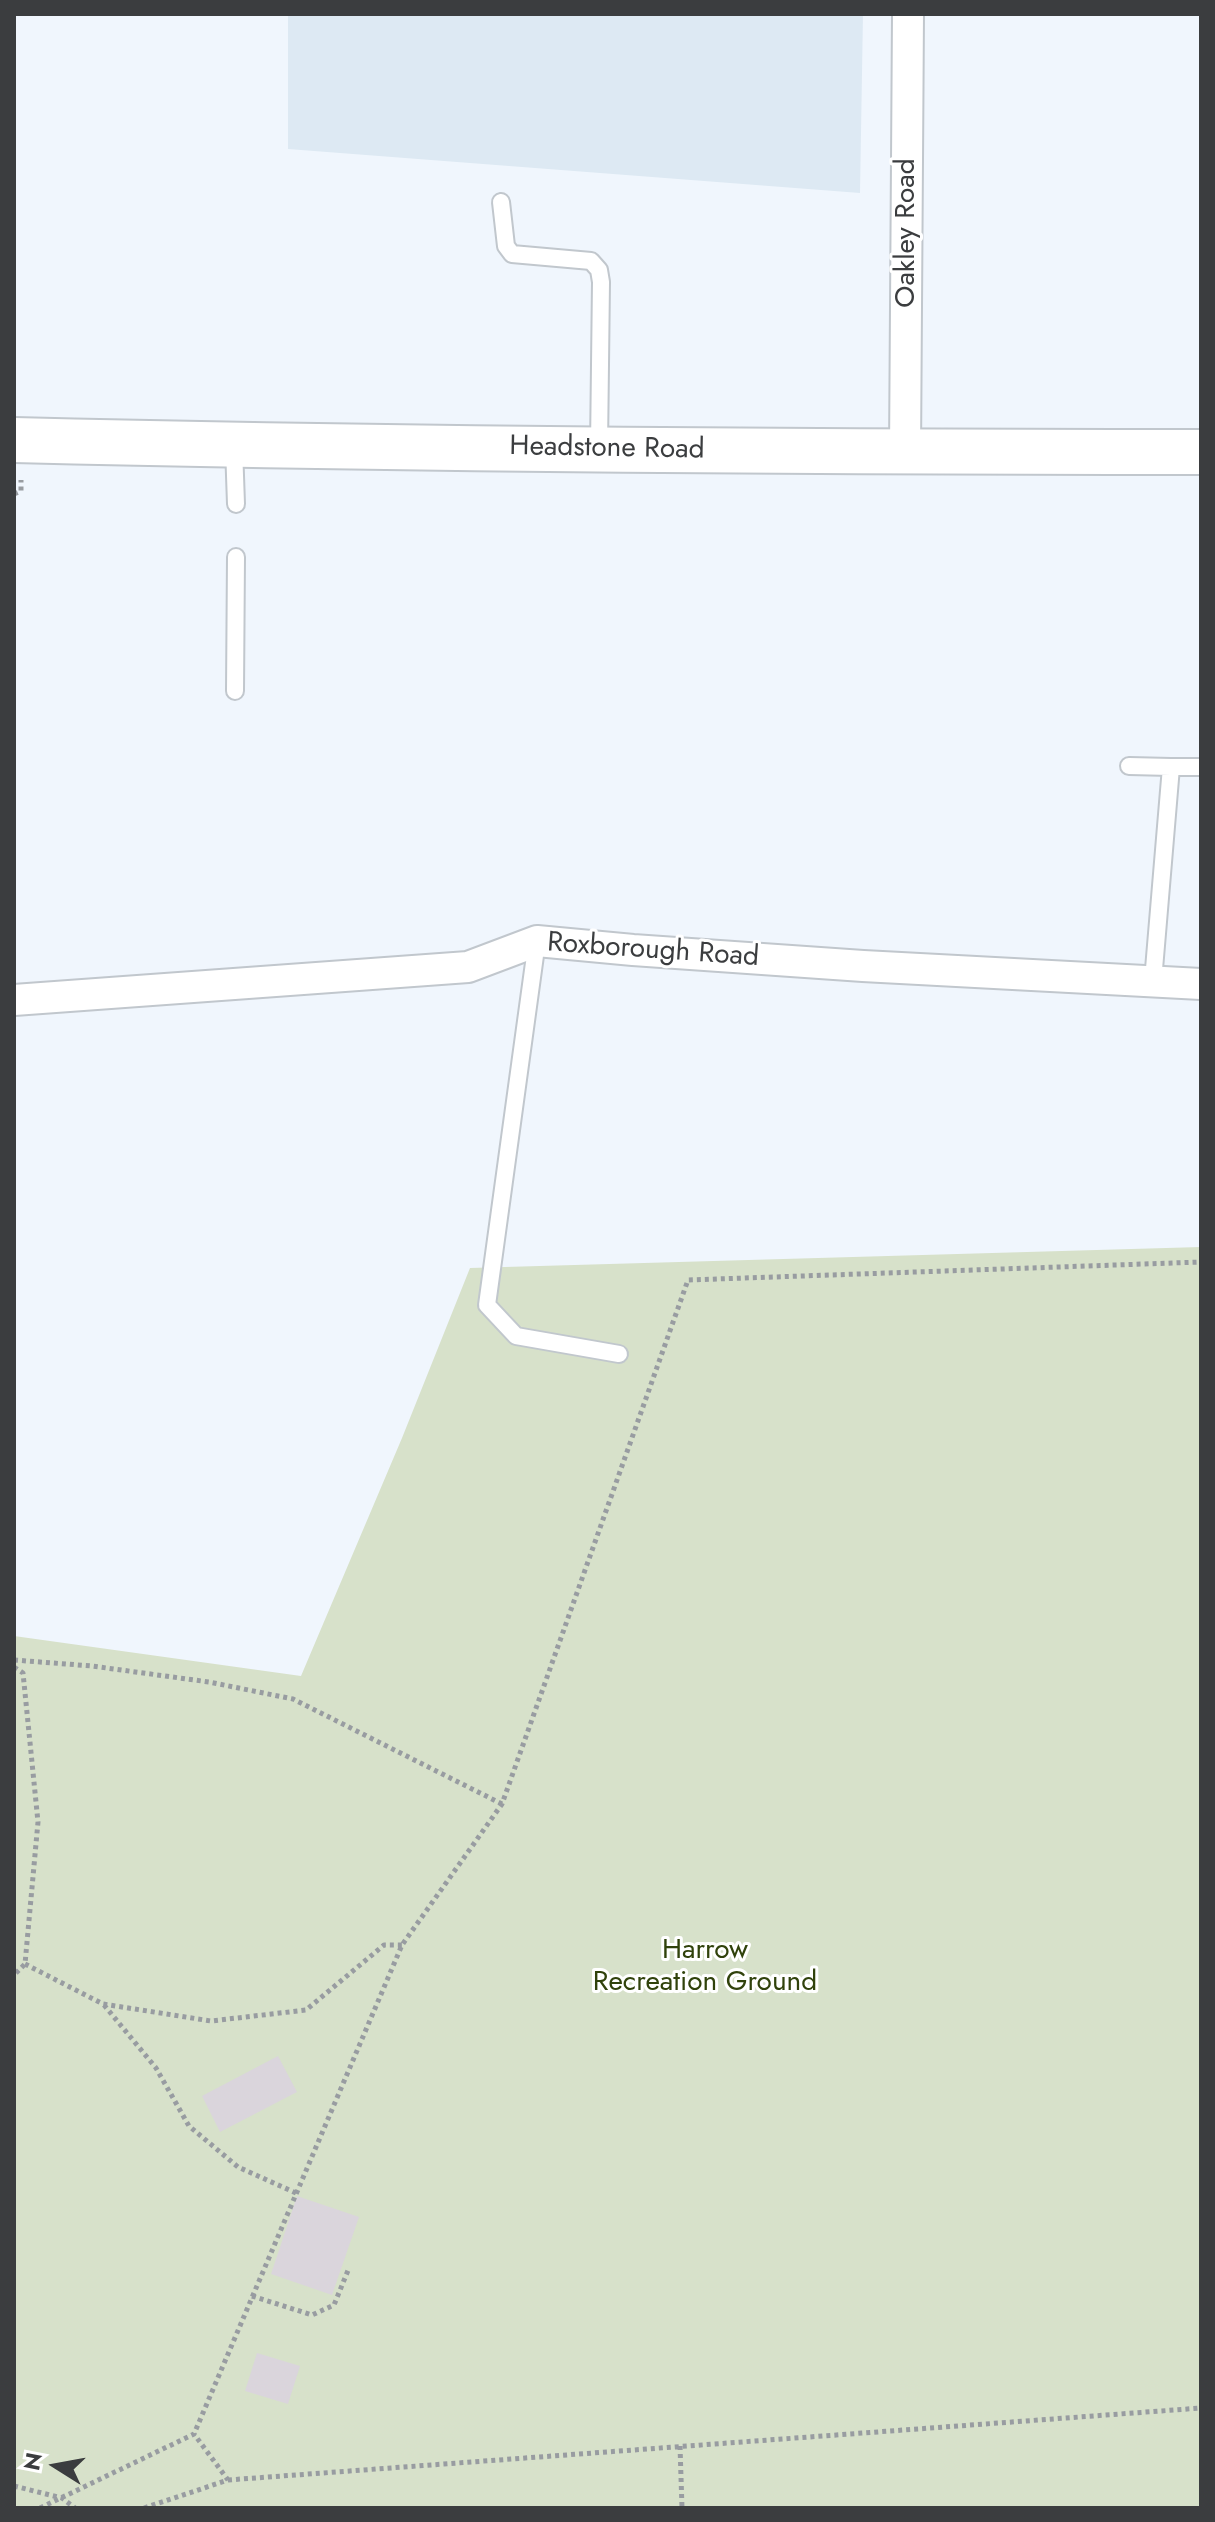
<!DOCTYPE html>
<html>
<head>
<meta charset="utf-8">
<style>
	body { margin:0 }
	#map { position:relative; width:1215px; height:2522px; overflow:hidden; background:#f0f6fd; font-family:Jost,sans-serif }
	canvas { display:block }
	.frame { position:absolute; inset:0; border:16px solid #3b3d3f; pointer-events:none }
	.north { position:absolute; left:16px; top:2426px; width:80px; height:80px; -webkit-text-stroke:6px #fff; paint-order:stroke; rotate:281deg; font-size:22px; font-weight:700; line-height:32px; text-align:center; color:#3b3d3f }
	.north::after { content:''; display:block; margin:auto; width:28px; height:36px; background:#3b3d3f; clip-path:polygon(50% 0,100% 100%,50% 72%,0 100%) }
</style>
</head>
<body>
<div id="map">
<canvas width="1215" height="2522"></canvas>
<div class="frame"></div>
<div class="north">N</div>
</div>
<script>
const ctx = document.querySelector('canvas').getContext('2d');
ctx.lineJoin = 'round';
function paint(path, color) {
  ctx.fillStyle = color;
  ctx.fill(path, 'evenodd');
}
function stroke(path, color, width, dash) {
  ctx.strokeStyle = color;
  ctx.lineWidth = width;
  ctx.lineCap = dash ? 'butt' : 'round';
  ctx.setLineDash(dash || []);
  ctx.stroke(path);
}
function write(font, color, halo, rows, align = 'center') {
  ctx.font = font + ' Jost,sans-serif';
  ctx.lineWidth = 6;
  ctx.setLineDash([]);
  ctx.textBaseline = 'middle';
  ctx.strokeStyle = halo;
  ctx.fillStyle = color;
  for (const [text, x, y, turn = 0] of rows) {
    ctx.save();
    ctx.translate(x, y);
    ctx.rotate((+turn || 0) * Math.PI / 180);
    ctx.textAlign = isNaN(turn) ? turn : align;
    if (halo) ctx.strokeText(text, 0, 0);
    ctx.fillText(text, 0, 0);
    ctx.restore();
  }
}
paint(new Path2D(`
	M288,14H863L860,193L288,149Z`), '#dde9f3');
paint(new Path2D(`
	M1201,1247V2508H14V1636L301,1676L402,1438L470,1268Z`), '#d7e1ca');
paint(new Path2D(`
	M278,2056L297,2092L220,2132L202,2096Z
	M297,2196L359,2217L332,2295L271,2274Z
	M257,2353L300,2366L288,2404L245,2391Z`), '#dad5dc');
const lane = new Path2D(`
	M501,202L506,246L512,254L591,261L599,270L601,282L599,447
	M234,447L236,504
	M235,691L236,557
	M1129,766L1171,767L1153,981
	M1171,767H1201
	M537,941L487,1305L516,1336L619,1354`);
const street = new Path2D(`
	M905,452L908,14
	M14,1000L468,967L537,941L633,950L863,966L1201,984`);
const secondary = new Path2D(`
	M14,440C410,450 805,452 1201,452`);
stroke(lane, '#c1c7cd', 20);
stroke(street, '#c1c7cd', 34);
stroke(secondary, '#c1c7cd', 48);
stroke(new Path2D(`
	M14,494L21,491V480
	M14,1660L92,1666L209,1682L293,1699L502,1804
	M14,1667L23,1673L38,1822L25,1964L14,1975
	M25,1964L103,2004L211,2021L306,2010L384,1945H402
	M104,2005L156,2068L189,2126L238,2167L296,2193
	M252,2296L312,2315L334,2305L349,2268
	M680,2446L682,2508
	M228,2480L1201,2408
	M14,2486L62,2498L75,2508
	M40,2508L194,2434L402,1945L502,1804L688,1280L1201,1262
	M144,2508L228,2480L194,2434`), '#989ca1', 5, [4, 4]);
stroke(lane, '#fff', 16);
stroke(street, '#fff', 30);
stroke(secondary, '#fff', 44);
write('28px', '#3b3d3f', '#fff', [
	["Oakley Road",907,233,-90],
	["Headstone Road",607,449,1],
	["Roxborough Road",653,951,4]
]);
write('28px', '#30420b', '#fff', [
	["Harrow",705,1951],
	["Recreation Ground",705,1983]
]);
</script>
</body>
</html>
